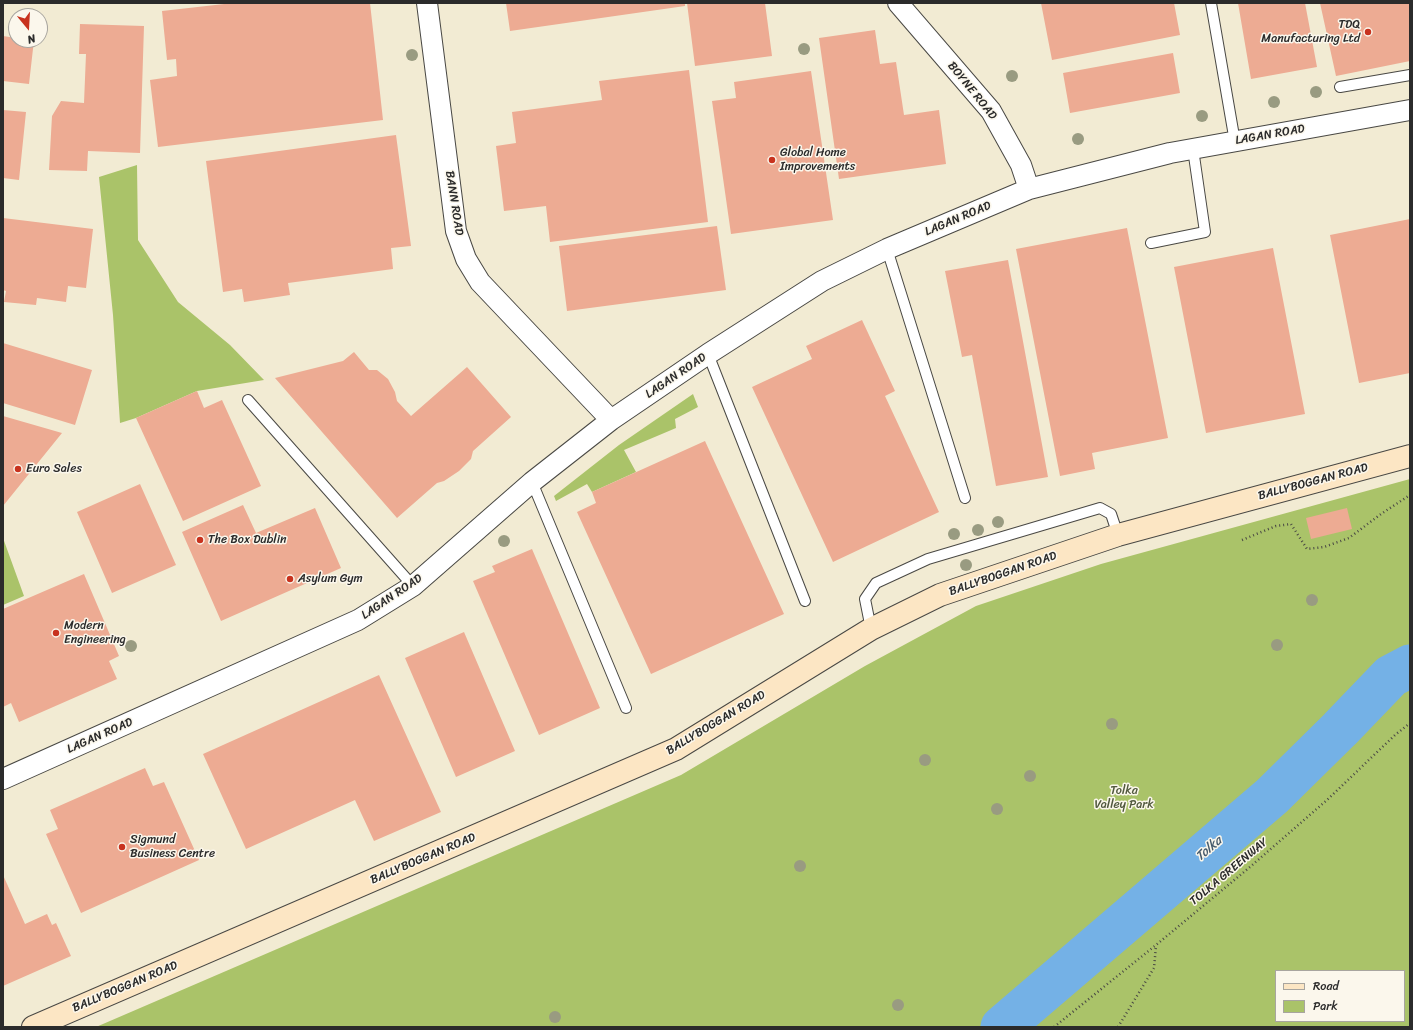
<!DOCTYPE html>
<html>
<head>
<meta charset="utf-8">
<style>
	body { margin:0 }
	#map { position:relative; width:1413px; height:1030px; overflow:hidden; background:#f2ebd3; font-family:Sriracha,sans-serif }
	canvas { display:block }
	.frame { position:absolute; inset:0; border:4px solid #2b2b2b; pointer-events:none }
	.legend { position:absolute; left:1275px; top:970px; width:130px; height:52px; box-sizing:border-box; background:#fbf7ec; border:1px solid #a8a59f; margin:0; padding:5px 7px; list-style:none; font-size:12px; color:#2b2b2b }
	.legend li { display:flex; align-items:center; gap:8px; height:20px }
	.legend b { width:20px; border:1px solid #a8a59f }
	.north { position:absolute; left:8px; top:8px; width:40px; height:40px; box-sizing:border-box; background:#fbf7ec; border:1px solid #a8a59f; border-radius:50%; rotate:162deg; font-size:11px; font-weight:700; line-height:16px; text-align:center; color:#2b2b2b }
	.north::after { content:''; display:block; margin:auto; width:14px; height:18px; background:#c8321e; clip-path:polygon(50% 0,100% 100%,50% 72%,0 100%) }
</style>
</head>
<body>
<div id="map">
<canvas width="1413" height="1030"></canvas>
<div class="frame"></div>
<ul class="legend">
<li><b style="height:5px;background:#fce6c4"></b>Road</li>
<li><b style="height:11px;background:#aac369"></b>Park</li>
</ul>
<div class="north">N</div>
</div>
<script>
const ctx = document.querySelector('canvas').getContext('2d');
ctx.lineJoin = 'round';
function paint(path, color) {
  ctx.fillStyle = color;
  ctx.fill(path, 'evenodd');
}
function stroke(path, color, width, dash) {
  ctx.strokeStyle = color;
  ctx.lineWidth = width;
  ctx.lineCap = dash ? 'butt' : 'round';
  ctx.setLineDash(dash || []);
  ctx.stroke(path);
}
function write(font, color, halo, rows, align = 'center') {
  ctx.font = font + ' Sriracha,sans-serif';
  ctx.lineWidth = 3;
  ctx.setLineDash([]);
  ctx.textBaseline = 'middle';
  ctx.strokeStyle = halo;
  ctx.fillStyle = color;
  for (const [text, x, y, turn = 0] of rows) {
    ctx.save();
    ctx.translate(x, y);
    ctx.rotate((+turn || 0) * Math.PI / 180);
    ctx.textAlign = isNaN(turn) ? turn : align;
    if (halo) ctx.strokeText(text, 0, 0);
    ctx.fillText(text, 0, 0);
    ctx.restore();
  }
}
paint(new Path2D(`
	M137,165L138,240L178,302L230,345L264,380L197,391L136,418L120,423L113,315L99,177Z
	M693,394L698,407L675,419L676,428L624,450L636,472L592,492L587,484L556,501L554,496L619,445Z
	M1410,479V1027H96L681,775L865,666L976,606L1101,564ZM1276,971H1404V1021H1276Z
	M3,538L24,596L3,605Z`), '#aac369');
stroke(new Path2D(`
	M1002,1027L1272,796L1340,729L1391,676L1410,666`), '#74b1e6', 43);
paint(new Path2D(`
	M233,3H370L383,120L158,147L150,80L177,76L176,59L167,60L162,11Z
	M506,3H685V6L510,31Z
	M687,3H765L772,56L695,66Z
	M1041,3H1174L1180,35L1052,60Z
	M1238,3H1305L1317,67L1251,79Z
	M1320,3H1410V61L1336,76Z
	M80,24L144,26L140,153L88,151L87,171L49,170L52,116L61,101L84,103L86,54H79Z
	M875,30L880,64L896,62L904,115L939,110L946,164L839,179L819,38Z
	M3,36L16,38V40H34L29,84L3,81Z
	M1173,53L1180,93L1070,113L1063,73Z
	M689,70L708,222L550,242L546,206L504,211L496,146L516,143L512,112L602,100L599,81Z
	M811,71L833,220L731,234L712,101L736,98L734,82Z
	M3,110L26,112L19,180L3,178Z
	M396,135L411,246L391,248L393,269L288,283L290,295L244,302L242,289L223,292L206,161Z
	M3,218L93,229L86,288L68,286L66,302L37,298L36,305L4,302L6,291L3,290Z
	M1410,219V373L1359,383L1330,235Z
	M717,226L726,290L567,311L559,246Z
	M1127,228L1168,438L1092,453L1095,469L1060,476L1016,249Z
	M1273,248L1305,414L1206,433L1174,267Z
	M1008,260L1048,477L996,486L972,355L962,357L945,271Z
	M862,320L895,391L885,396L939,512L833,562L752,387L812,359L806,346Z
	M3,343L92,370L75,425L3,403Z
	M354,352L369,370H377L388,379L395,392L397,401L411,416L467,367L511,417L473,451L471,459L459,471L444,481L437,483L397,518L275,378L343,361Z
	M197,391L204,408L222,400L261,486L183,521L136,418Z
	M3,416L62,433L3,506Z
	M705,441L784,614L651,674L577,512L596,503L592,492Z
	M140,484L176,565L112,593L77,512Z
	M243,505L256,533L315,508L341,568L221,621L182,532Z
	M1347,508L1352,529L1311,539L1306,518Z
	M532,549L600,708L539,735L473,581L495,572L492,566Z
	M84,574L119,656L109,661L117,679L19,722L11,703L3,707V609Z
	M464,632L515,751L456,777L405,658Z
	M379,675L441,812L374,841L355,800L246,849L203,754Z
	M145,768L153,786L164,782L199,860L81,913L46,834L58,829L50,810Z
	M3,875L25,924L47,914L52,925L56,923L71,956L3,986Z`), '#edab93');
const lane = new Path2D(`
	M1211,3L1235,142
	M1340,87L1410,75
	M1151,243L1205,232L1193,149
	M887,249L965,498
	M708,354L805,601
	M248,400L413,586
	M532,482L626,708
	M871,629L865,599L876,583L928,559L1100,508L1111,514L1118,535`);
const street = new Path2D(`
	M427,3L456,231L466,259L480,282L611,420
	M898,3L991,111L1021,165L1029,189
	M3,779L358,620L413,586L532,482L611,420L708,354L822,281L887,249L1029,189L1170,153L1410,110`);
const secondary = new Path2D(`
	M33,1027L676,749L871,629L940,595L1118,535L1410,456`);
stroke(lane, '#494844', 12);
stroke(street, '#494844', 22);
stroke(secondary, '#494844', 24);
stroke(new Path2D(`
	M1242,540L1276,526L1291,524L1307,549L1324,547L1349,538L1381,514L1410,495
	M1054,1027L1156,945L1250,867L1327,800L1395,735L1410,723
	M1118,1027L1154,968L1156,946`), '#494844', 2.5, [1, 3]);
stroke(lane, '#fff', 10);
stroke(street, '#fff', 20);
stroke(secondary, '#fce6c4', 22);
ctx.fillStyle = '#999b81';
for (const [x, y] of [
	[804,49],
	[412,55],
	[1012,76],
	[1316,92],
	[1274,102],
	[1202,116],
	[1078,139],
	[998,522],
	[978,530],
	[954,534],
	[504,541],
	[966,565],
	[1312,600],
	[1277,645],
	[131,646],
	[1112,724],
	[925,760],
	[1030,776],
	[997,809],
	[800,866],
	[898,1005],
	[555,1017]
]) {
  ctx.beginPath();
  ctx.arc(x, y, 6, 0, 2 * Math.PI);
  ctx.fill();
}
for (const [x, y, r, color] of [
	[1368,32,4,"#c8321e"],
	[772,160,4,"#c8321e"],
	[18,469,4,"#c8321e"],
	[200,540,4,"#c8321e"],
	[290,579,4,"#c8321e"],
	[56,633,4,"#c8321e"],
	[122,847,4,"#c8321e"]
]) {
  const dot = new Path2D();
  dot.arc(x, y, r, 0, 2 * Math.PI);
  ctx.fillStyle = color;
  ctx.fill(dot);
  stroke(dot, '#fbf7ec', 1.5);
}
write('12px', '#2b2b2b', '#fbf7ec', [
	["TDQ",1360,25,"right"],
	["Manufacturing Ltd",1360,39,"right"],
	["Global Home",780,153],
	["Improvements",780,167],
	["Euro Sales",26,469],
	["The Box Dublin",208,540],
	["Asylum Gym",298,579],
	["Modern",64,626],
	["Engineering",64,640],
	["Sigmund",130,840],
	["Business Centre",130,854]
], 'left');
write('12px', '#2b2b2b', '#fbf7ec', [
	["BOYNE ROAD",972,91,51],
	["LAGAN ROAD",1270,135,-10],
	["BANN ROAD",454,203,81],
	["LAGAN ROAD",958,219,-23],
	["LAGAN ROAD",676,376,-34],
	["BALLYBOGGAN ROAD",1313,482,-15],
	["BALLYBOGGAN ROAD",1003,574,-19],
	["LAGAN ROAD",392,597,-34],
	["BALLYBOGGAN ROAD",716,723,-31],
	["LAGAN ROAD",100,736,-24],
	["BALLYBOGGAN ROAD",423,859,-23],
	["TOLKA GREENWAY",1229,872,-40],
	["BALLYBOGGAN ROAD",125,987,-23]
]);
write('12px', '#51593e', '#fbf7ec', [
	["Tolka",1124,791],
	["Valley Park",1124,805]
]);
write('italic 13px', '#455a6c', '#fbf7ec', [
	["Tolka",1209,849,-41]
]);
</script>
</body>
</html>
